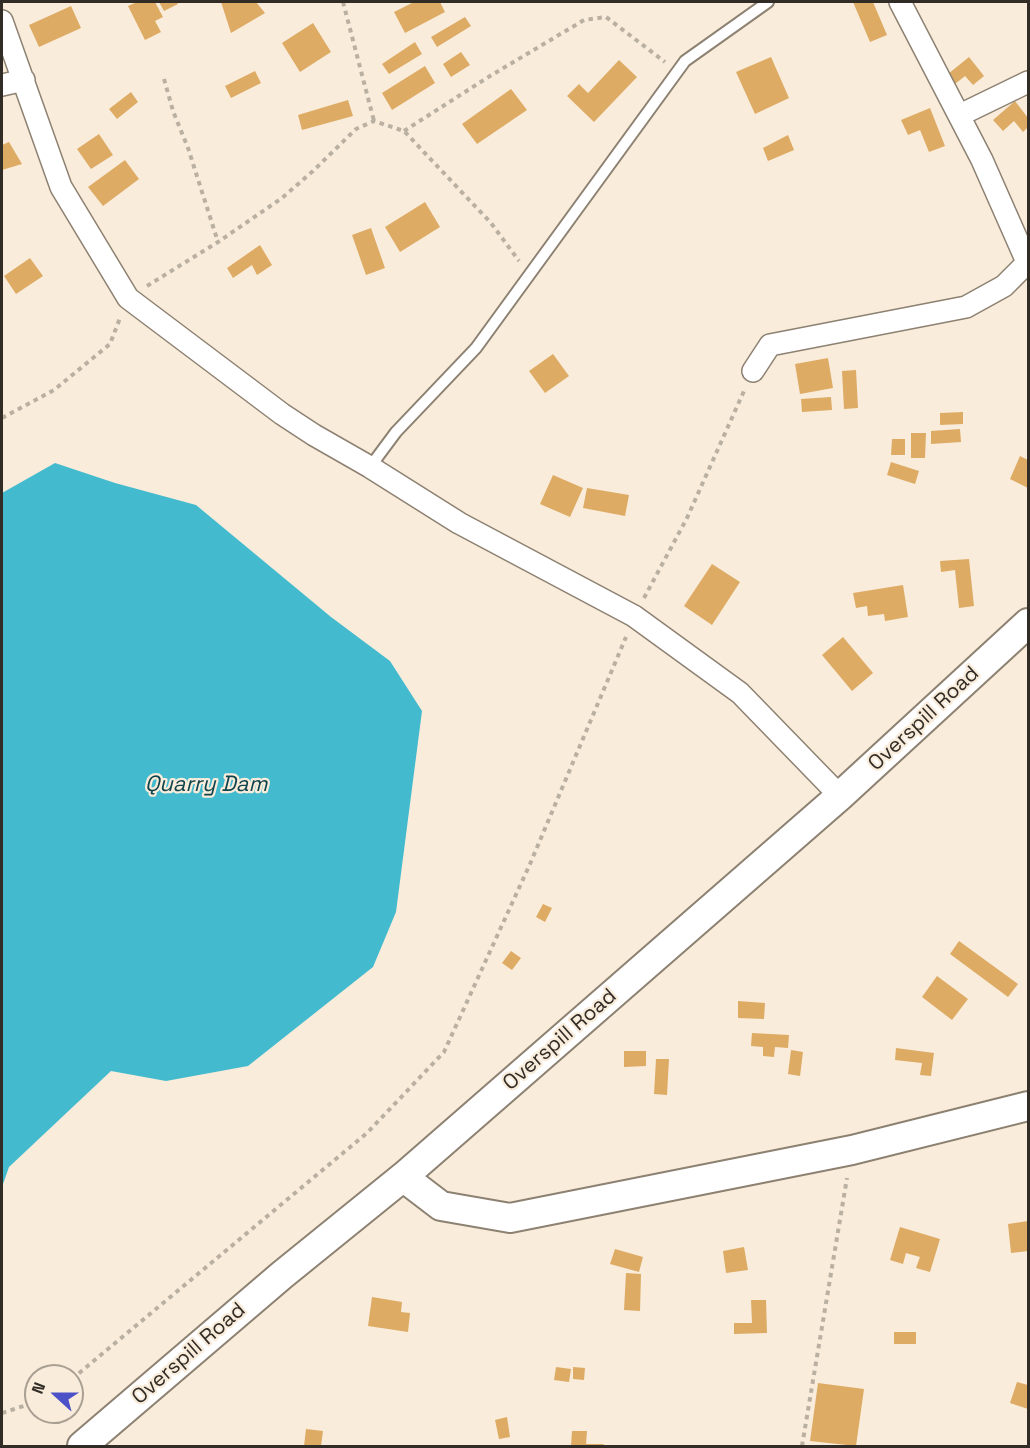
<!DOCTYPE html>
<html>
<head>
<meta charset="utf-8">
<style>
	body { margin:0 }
	#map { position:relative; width:1030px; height:1448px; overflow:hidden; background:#f9ecdb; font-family:"Space Grotesk",sans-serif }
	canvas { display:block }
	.frame { position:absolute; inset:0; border:3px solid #312c26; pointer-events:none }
	.north { position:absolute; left:24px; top:1364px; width:60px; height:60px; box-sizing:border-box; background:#f9ecdb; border:2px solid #a99f93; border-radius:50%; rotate:291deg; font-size:16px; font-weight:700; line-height:24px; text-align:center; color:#312c26 }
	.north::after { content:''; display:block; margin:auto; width:21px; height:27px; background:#4d51c7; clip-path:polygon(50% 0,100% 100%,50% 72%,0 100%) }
</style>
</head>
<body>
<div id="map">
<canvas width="1030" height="1448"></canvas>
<div class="frame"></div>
<div class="north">N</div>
</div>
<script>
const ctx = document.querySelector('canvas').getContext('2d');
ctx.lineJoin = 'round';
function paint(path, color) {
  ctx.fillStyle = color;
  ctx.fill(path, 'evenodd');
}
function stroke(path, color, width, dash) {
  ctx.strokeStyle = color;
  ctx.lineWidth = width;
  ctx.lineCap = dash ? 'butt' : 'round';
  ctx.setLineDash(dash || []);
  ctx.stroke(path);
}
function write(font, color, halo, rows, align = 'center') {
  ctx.font = font + ' "Space Grotesk",sans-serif';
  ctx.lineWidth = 4.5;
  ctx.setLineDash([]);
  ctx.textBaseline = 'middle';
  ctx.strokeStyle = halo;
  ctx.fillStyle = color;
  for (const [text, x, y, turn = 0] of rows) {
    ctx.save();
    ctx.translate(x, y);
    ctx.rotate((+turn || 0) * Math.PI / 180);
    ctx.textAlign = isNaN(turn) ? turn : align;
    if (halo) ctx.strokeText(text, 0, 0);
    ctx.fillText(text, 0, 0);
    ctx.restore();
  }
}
paint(new Path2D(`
	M55,463L115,483L196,505L331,617L390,661L422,711L396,912L373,967L248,1066L166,1081L111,1071L9,1167L2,1187V493Z`), '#43bace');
paint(new Path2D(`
	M137,2H155L163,17L155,21L161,32L145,40L128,6Z
	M159,2H177L178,4L164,11Z
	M221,2H256L265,13L231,33Z
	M414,2H440L445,12L405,33L394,12Z
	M853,2H873L887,35L870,42Z
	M71,6L81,28L39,47L29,25Z
	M465,17L471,26L437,47L431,37Z
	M313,23L331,52L300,72L282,43Z
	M415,42L422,54L389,74L382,64Z
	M461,52L470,65L451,77L443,64Z
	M771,57L789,98L755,114L736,72Z
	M969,57L984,76L973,85L965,76L955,84L948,74Z
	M619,60L637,77L594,122L567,96L579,84L588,93Z
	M425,66L435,83L392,110L382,93Z
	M255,71L261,83L231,98L225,86Z
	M511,89L527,110L477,144L462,124Z
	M131,92L138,102L117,119L109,109Z
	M348,100L353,116L302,130L298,115Z
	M1015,101L1028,118V127L1023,132L1014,121L1003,131L993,120Z
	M930,108L945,146L929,152L920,130L908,135L901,120Z
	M99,134L113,155L91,169L77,149Z
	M788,135L794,150L768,161L763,148Z
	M9,142L22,164L2,170V145Z
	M125,160L139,179L103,206L88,187Z
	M425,202L440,227L400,252L385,227Z
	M371,228L385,268L366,275L352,235Z
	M260,245L272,265L257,275L252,265L233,278L227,268Z
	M30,258L43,276L16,294L4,276Z
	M553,354L569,376L545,393L529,371Z
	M828,358L833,388L800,394L795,364Z
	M856,370L858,408L844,409L842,371Z
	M831,397L832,410L802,412L801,399Z
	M963,412V424L940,425V413Z
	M960,429L961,442L931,444V431Z
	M911,433H926L925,458H911Z
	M892,439H905V455H891Z
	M1020,456L1028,460V488L1010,479Z
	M891,462L919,471L915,484L887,475Z
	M553,475L583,488L570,517L540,504Z
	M587,488L629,495L625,516L583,508Z
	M969,559L974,606L959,608L955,570L941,572L940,561Z
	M712,564L740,582L712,625L684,606Z
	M903,585L908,617L885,621L884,614L868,616L867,606L856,608L853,593Z
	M843,637L873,673L852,691L822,655Z
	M543,904L552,908L545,922L536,917Z
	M959,941L1018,984L1008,997L950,954Z
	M511,951L521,958L512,970L502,963Z
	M937,976L968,999L952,1020L922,997Z
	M738,1001L765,1003L764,1019L738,1018Z
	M752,1033L789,1035L788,1048L775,1047L774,1057L763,1056V1047L751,1046Z
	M896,1048L934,1053L931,1076L920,1075L922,1063L895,1060Z
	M791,1050L803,1052L800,1076L788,1074Z
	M624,1051H646V1066L624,1067Z
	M656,1059H669L667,1095L654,1094Z
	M1028,1221V1251L1011,1253L1008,1224Z
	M900,1227L940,1239L930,1272L916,1268L920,1257L906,1253L903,1264L890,1260Z
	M744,1247L748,1270L726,1273L723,1251Z
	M615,1249L643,1257L639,1272L610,1264Z
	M626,1273L641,1274L640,1311L624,1310Z
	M372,1297L402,1302L401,1312L410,1313L408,1332L368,1326Z
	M751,1300H766L767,1333L734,1334V1323H752Z
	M894,1332H916V1344H894Z
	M556,1367L571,1369L569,1382L554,1380Z
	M573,1367L585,1368L584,1380L573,1379Z
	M1017,1382L1028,1385V1409L1010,1403Z
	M818,1383L864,1389L856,1446L810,1441Z
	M507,1417L510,1437L499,1439L495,1420Z
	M306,1429L323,1431L321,1446H304Z
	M572,1431H587L586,1444H604L603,1446H571Z`), '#deab64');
const lane = new Path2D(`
	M370,467L396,432L476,348L685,61L768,2`);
const street = new Path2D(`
	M900,2L982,160L1027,262
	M2,21L61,187L128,298L282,414L314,435L370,467L459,523L634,616L740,693L840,796
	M2,85L24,80
	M960,115L1028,82
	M753,371L770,345L966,307L1004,286L1028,262`);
const secondary = new Path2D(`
	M403,1177L441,1206L510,1218L852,1150L1028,1106
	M82,1446L282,1275L403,1177L840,796L1028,623`);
stroke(lane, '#8d8172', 14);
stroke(street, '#8d8172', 24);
stroke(secondary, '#8d8172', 32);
stroke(new Path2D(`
	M343,2L374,121
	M164,79L173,111L188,148L218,242
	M404,131L490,76L584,20L606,17L665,62
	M147,286L218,242L282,198L313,171L356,129L374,121L404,131L491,223L519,261
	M2,418L54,390L110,344L120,318
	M644,598L687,518L744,391
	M72,1379L367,1133L444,1052L530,864L626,637
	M2,1413L36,1402
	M802,1446L847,1178`), '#bab0a2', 4, [4.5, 4.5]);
stroke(lane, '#fff', 10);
stroke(street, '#fff', 21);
stroke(secondary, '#fff', 28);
write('21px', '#312c26', '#f9ecdb', [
	["Overspill Road",924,719,-43],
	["Overspill Road",560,1040,-41],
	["Overspill Road",189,1354,-41]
]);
write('italic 22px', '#0f444d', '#f9ecdb', [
	["Quarry Dam",206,785]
]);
</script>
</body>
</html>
